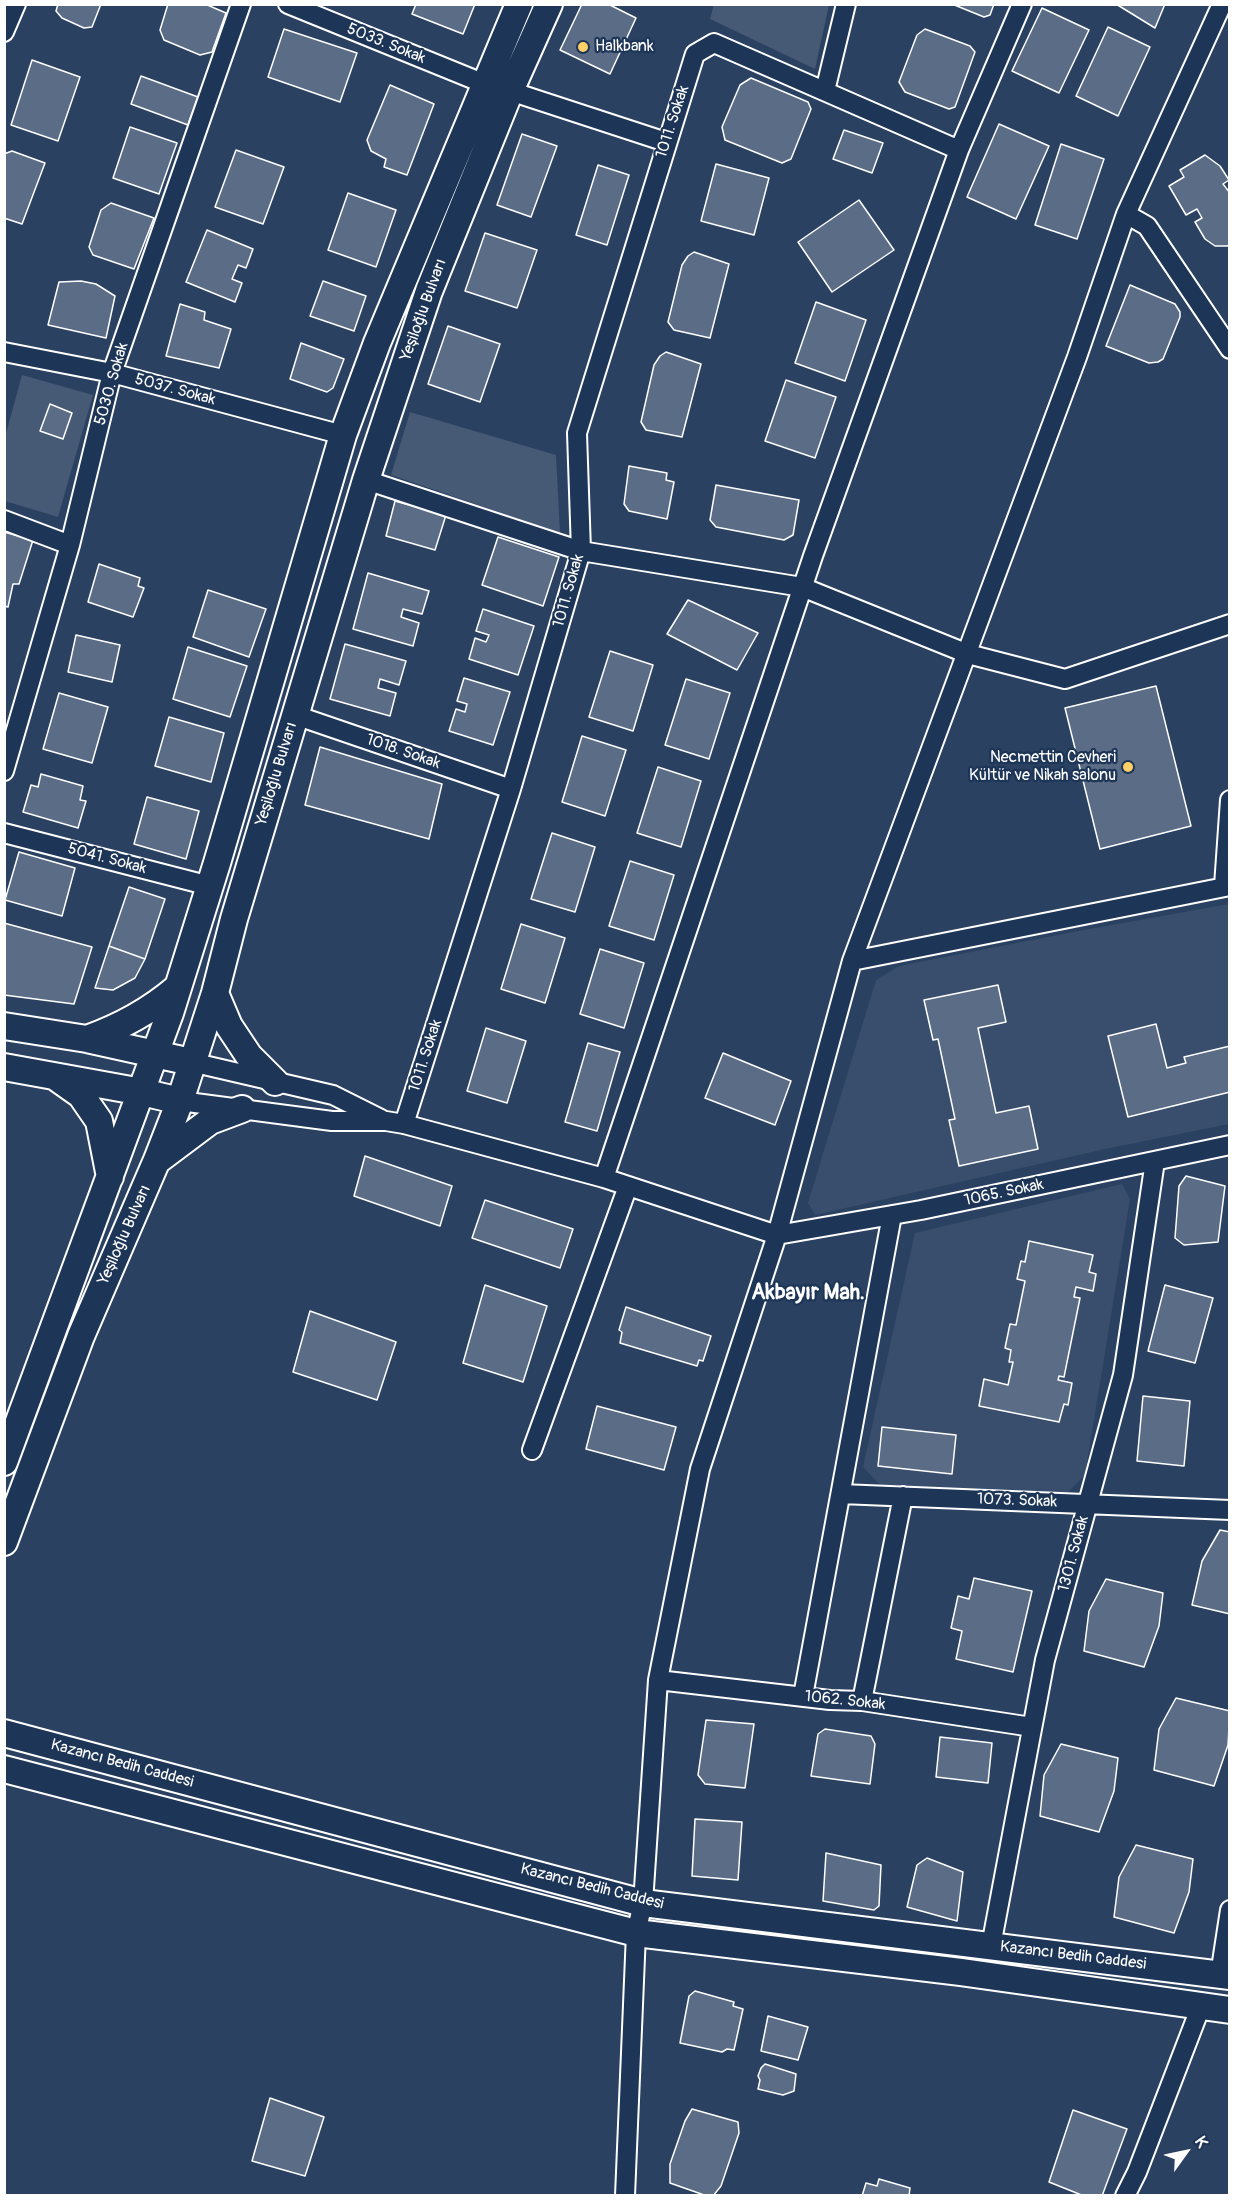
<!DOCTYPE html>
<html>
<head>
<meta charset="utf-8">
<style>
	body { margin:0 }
	#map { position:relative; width:1234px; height:2200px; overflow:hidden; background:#2a4161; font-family:Pangolin,sans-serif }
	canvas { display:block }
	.frame { position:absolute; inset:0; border:6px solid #fff; pointer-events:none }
	.north { position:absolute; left:1156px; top:2122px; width:60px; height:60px; -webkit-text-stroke:4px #1d3557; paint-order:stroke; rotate:57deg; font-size:16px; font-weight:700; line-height:24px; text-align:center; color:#fff }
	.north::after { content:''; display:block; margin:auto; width:21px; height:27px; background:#fff; clip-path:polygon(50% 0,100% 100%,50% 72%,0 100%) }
</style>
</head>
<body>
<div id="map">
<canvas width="1234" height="2200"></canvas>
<div class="frame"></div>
<div class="north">K</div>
</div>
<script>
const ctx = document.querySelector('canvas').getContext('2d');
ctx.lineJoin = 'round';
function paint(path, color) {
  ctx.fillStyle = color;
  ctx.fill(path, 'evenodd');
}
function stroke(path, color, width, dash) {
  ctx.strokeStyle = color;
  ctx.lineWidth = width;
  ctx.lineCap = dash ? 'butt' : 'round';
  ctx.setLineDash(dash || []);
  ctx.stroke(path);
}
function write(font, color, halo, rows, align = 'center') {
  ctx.font = font + ' Pangolin,sans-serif';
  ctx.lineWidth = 4.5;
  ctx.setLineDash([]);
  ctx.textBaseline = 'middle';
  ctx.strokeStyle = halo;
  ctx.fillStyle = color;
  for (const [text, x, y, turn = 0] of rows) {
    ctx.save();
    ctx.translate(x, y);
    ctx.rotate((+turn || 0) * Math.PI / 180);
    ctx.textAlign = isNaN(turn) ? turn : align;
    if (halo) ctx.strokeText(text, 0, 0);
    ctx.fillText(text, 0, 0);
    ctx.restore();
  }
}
paint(new Path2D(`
	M1229,904V1124L1105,1149L815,1215L808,1203L876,980L899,966L1073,932Z
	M1122,1184L1130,1199L1085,1475L1066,1494L883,1488L863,1467L915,1233Z`), '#394e6c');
paint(new Path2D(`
	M714,4L829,5L815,69L710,19Z
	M22,375L93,395L58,517L5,501V437Z
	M410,412L556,455L560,533L391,475Z`), '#465975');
const building = new Path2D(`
	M58,4H101L92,27L84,28L62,18L56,11Z
	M168,4H205L226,13L212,52L200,55L164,40L160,30Z
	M416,4H475L463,34L412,14Z
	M582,4H608L636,18L610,74L560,50Z
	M952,4H994L990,15L984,17Z
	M1116,4H1165L1155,28Z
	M1042,8L1089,30L1059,93L1012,71Z
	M1108,27L1150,47L1118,116L1076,96Z
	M284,29L357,53L340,102L268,77Z
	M925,29L970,46L975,52L955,107L949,109L905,92L899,82L917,35Z
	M32,60L80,77L58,141L11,125Z
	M141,76L198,97L188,125L131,104Z
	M751,78L808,102L811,109L791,159L782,163L725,140L722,127L740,85Z
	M390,85L434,104L407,175L384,167L386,159L371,151L367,140Z
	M999,124L1049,146L1016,219L967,197Z
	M130,127L177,143L159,194L113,178Z
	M844,130L883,143L872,173L833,159Z
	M522,134L557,146L531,217L497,205Z
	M1061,144L1104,159L1077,239L1035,225Z
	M236,150L284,167L263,224L215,207Z
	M12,151L45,163L22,224L4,218V154Z
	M1205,155L1220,166L1229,180L1223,184L1230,193V245L1227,246H1215L1205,239L1195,222L1202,218L1197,209L1186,215L1169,186L1184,177L1180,170Z
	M716,164L769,178L754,235L701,221Z
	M598,165L629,175L607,245L576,235Z
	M348,193L396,210L376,267L328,250Z
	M859,200L894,250L832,292L798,242Z
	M111,203L154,218L134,269L93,255L89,247L101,210Z
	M207,230L253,249L246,268L238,265L232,279L242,283L235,302L186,282Z
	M485,233L537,250L517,308L465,291Z
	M694,252L729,264L710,338L674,330L668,322L682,265L688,256Z
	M81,281L96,284L115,296L106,338L48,325L59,282Z
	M323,281L366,296L354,331L310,316Z
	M1130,285L1175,304L1180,312V317L1163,359L1158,362L1149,363L1106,346Z
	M816,302L866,320L845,381L795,363Z
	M180,304L205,312L204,320L231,329L219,368L166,356Z
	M448,326L500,344L480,402L428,384Z
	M301,343L344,359L333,388L327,392L290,379Z
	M666,352L701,364L682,437L646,430L641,422L654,365L660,356Z
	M786,380L836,397L815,458L765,441Z
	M50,404L72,413L63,439L40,431Z
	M629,466L667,473L666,480L674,482L667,519L629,511L624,504Z
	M716,485L799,500L793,535L784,540L716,527L710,520Z
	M395,501L446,515L435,550L386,536Z
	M4,532L33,540L19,584H13L8,607L4,606Z
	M498,537L559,557L543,606L482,585Z
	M99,564L140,578L138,586L144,588L133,617L88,602Z
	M368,573L429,591L422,614L403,609L401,617L419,623L413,646L353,629Z
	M208,590L266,609L249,657L193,637Z
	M688,600L758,633L737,670L667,634Z
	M483,609L534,626L518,675L469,659L475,638L486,642L489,635L476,631Z
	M76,635L120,645L112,682L68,672Z
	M345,644L406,661L399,685L380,679L378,688L396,693L390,716L330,699Z
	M188,647L247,666L230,717L173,699Z
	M610,651L653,665L633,731L589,717Z
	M464,678L510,692L493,745L449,731L456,709L465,712L467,704L457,701Z
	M686,679L730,693L709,759L665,745Z
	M1156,686L1191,826L1100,849L1065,708Z
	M59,693L108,707L92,763L43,749Z
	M169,717L224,733L211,782L155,766Z
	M582,736L626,750L605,816L562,802Z
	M320,747L442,784L429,839L305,805Z
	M658,767L701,781L681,847L637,833Z
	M41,774L83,786L80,800L86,801L78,828L23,812L31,785L38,787Z
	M147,797L199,811L186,859L134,844Z
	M552,833L595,847L575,912L531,899Z
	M19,852L75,868L62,916L5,900Z
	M630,861L674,875L654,940L609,926Z
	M129,887L165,899L145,959L109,946Z
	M4,923L92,947L74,1004L4,995Z
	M521,924L565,938L545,1003L501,989Z
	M109,946L145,959L135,978L113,990L95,988Z
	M600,949L644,963L624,1028L580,1014Z
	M998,985L1006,1022L978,1028L996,1113L1029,1106L1038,1149L959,1166L949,1120L955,1119L938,1039L933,1040L924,1000Z
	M1156,1024L1167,1068L1186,1063L1184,1057L1230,1046V1092L1128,1117L1108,1036Z
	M486,1028L526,1041L507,1103L467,1091Z
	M588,1043L620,1052L597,1131L565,1122Z
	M723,1053L791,1081L775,1125L705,1098Z
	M365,1156L452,1186L440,1226L354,1196Z
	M1186,1176L1225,1186L1218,1242L1184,1245L1175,1238L1179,1186Z
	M485,1200L573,1229L560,1268L472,1238Z
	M1029,1241L1093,1255L1089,1272L1096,1274L1093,1291L1076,1287L1074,1297L1080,1298L1064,1377L1059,1376L1058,1380L1072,1383L1068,1405L1064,1404L1059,1422L979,1406L984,1379L1008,1385L1013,1362H1009L1011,1350L1005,1348L1010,1324L1016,1325L1025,1281L1017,1279L1021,1261L1025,1262Z
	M485,1285L547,1306L523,1382L463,1363Z
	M1165,1285L1213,1298L1195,1363L1148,1351Z
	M626,1307L711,1336L703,1361L699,1360L697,1366L620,1343L622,1332L619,1330Z
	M310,1311L396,1342L377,1400L293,1372Z
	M1143,1396L1190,1401L1184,1466L1137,1461Z
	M597,1406L676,1427L664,1470L586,1449Z
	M882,1427L956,1435L952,1474L878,1466Z
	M1220,1530L1230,1532V1614L1192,1605L1202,1561Z
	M974,1578L1032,1591L1013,1672L956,1659L962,1631L951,1628L958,1596L969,1599Z
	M1106,1579L1163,1593L1159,1626L1144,1667L1084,1651L1089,1611Z
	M1176,1698L1230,1711L1228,1745L1214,1786L1154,1770L1159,1729Z
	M706,1720L754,1724L745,1788L705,1784L698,1775Z
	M825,1729L871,1736L875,1744L870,1784L811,1776L818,1734Z
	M940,1737L992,1743L988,1783L936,1777Z
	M1061,1744L1118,1758L1114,1791L1099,1832L1040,1816L1044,1775Z
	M695,1819L742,1822L738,1880L692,1876Z
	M1136,1845L1193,1859L1189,1892L1174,1933L1114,1917L1119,1877Z
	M826,1853L881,1865L879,1906L874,1910L823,1901Z
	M927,1858L963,1872L957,1921L907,1907L917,1865Z
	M695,1991L734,2002L733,2006L743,2009L734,2050L727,2049L722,2052L680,2043L689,1996Z
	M768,2016L808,2027L798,2060L761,2051Z
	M765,2064L796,2074L794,2091L783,2095L758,2089L760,2080L758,2076L761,2068Z
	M270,2098L324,2117L305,2176L252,2161Z
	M692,2109L738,2122L739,2133L721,2186L713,2196H707L670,2183V2164L685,2121Z
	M1073,2110L1127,2129L1102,2196H1084L1049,2182Z
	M879,2179L910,2188L909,2196H862L866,2183L877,2186Z`);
paint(building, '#5b6c86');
stroke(building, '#fff', 1.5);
const minor = new Path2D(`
	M288,4L485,84
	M4,32L16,4
	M510,91L666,142
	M825,91L846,4
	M1126,214L1147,226L1230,349
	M4,352L112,373L343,435
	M366,480L581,551L802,587L968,654L1065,679L1230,624
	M4,520L70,545
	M295,715L511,789
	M4,771L70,545L112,373L241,4
	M4,833L210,886
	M1224,886L1230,800
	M852,961L1230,886
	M191,1062L333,1095L381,1119
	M180,1101L332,1121H386L404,1124L604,1178L777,1235L921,1210L1230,1145
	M404,1124L511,789L581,551L577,433L695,54L714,43L959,150
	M604,1178L813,556L959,150L1022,4
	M532,1450L628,1186
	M841,1494L1230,1510
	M658,1680L830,1700L862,1701L1032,1727
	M803,1696L892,1215
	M862,1701L903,1496
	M991,1946L1045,1660L1123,1375L1155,1161
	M1220,1975L1230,1910
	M625,2196L636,1933L643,1903L658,1680L700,1469L777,1235L852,961L1077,357L1126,214L1222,4
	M1125,2196L1137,2172L1201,2006`);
const secondary = new Path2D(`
	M215,993L229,1026L249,1056L275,1082
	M4,1026L87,1039L191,1062
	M87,1039C121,1027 150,1011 177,988
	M4,1067L142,1092L180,1101
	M57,1078L81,1095L99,1121L110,1177
	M158,1160L210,1121L242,1109
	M4,1462L170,1013L217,863L343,435L377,343L519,4
	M4,1542L81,1336L157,1160L180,1101L215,993L234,919L366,480L429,291L510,91L549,4
	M4,1733L643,1903L1230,1976
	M4,1769L636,1933L961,1972L1230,2010`);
stroke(minor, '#fff', 22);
stroke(secondary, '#fff', 30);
stroke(minor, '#1d3557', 18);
stroke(secondary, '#1d3557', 26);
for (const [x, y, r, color] of [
	[583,47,6,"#ffd166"],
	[1128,767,6,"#ffd166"]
]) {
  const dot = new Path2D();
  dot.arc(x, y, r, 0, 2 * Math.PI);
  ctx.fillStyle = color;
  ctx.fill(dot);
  stroke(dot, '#1d3557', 2);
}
write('16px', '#fff', '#1d3557', [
	["5033. Sokak",386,44,22],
	["1011. Sokak",673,122,-72],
	["Yeşiloğlu Bulvarı",424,310,-70],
	["5030. Sokak",112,384,-74],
	["5037. Sokak",175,390,15],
	["1011. Sokak",569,591,-74],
	["1018. Sokak",403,752,19],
	["Yeşiloğlu Bulvarı",277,774,-73],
	["5041. Sokak",107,859,15],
	["1011. Sokak",426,1056,-72],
	["1065. Sokak",1004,1193,-12],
	["Yeşiloğlu Bulvarı",125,1235,-66],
	["1073. Sokak",1017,1501,2],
	["1301. Sokak",1074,1554,-75],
	["1062. Sokak",845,1701,6],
	["Kazancı Bedih Caddesi",122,1764,15],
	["Kazancı Bedih Caddesi",592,1887,14],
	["Kazancı Bedih Caddesi",1073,1956,7]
]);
write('16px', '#fff', '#1d3557', [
	["Halkbank",595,47],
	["Necmettin Cevheri",1116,758,"right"],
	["Kültür ve Nikah salonu",1116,776,"right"]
], 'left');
write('bold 22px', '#fff', '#1d3557', [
	["Akbayır Mah.",808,1293]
]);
</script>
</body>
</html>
